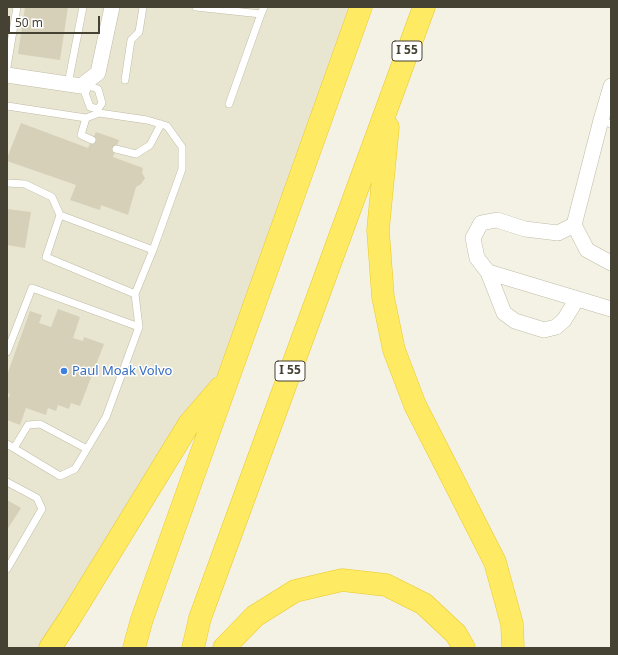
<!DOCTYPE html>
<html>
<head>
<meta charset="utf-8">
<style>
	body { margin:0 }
	#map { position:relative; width:618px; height:655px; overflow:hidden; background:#f3f2e4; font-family:"Noto Sans",sans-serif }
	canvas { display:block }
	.frame { position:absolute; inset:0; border:8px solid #464233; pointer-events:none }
	.scale { position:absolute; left:8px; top:16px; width:92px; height:18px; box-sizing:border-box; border:2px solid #464233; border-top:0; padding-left:5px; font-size:12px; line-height:14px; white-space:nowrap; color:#464233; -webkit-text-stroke:3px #fff; paint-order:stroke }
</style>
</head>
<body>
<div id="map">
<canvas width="618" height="655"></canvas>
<div class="frame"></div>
<div class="scale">50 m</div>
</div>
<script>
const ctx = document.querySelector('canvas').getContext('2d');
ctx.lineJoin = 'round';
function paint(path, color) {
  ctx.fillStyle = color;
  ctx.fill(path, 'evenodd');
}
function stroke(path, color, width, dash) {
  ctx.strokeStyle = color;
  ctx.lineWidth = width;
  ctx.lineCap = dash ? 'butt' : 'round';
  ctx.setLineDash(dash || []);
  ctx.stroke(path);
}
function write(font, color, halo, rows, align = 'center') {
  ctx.font = font + ' "Noto Sans",sans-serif';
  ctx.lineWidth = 3;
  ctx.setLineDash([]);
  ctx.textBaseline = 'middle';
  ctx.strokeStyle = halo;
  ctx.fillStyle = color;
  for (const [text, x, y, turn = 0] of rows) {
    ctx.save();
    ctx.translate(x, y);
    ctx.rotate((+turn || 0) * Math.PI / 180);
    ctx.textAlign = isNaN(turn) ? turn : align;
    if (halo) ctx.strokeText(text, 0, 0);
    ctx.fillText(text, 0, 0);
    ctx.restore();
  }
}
paint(new Path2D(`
	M7,7H361L228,379L50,648H7Z`), '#e8e5d1');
paint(new Path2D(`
	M25,7H68L60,60L18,54Z
	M21,123L88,148L96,132L119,140L113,157L143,168L142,173L145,178L141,184L136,187L128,215L101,205L100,210L70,200L76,185L7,161V158Z
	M7,209L31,212L25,248L7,245Z
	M58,309L80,317L73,338L83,341L84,337L104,344L80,406L71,403L69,409L58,405L56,411L48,408L46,415L26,408L20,425L7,420V401L10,394L7,393V375L30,311L42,315L39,323L51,327Z
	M7,500L21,508L7,530Z`), '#d6d0b8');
const service = new Path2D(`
	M196,7L261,14L264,7
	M7,67L17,7
	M125,80L131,40L139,32L143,7
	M88,83L89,86L85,93L90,107L98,109L102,103L98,89L89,86
	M68,84L83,7
	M229,104L261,14
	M7,106L86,118L99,113
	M98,109L99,113L147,120L167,126L182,147V169L153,250
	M86,118L81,135L92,140
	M601,120L611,124
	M116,149L136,154L150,145L161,124
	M7,183L25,184L52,197L60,215
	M135,294L153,250L60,215L46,257L135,294L139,327
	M7,352L32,288L139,327L106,417L75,469L60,476L7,444
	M14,448L28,425L40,424L87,449
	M7,482L37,498L42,509L7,569`);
const minor = new Path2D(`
	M7,75L81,86L98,73L112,7
	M574,225L601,120L611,86
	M488,272L611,309
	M577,299L564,320L556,327L544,330L515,321L504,313L488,272L477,258L473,238L481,223L497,220L525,229L558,233L574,225L587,250L611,263`);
const motorway = new Path2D(`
	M388,127L378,230L383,297L394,350L415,405L495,562L512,624L513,648
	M50,648L70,618L189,424L220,388
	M134,648L142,619L361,7
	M193,648L200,618L424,7
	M224,648L255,616L295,591L342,580L386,585L424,604L456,634L464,648`);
stroke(service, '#c0bca6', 8);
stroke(minor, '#c0bca6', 16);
stroke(motorway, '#eac927', 23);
stroke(service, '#fff', 7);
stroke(minor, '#fff', 15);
stroke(motorway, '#ffea63', 22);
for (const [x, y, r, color] of [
	[64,371,4,"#3f7fe0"]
]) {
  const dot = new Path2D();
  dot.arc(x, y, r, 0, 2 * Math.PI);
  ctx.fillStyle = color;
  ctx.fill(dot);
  stroke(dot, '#fff', 1.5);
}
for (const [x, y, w] of [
	[407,51,30],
	[290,371,30]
]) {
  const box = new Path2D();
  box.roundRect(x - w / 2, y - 10, w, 20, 3);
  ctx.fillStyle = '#fff';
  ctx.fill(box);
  stroke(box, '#464233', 1);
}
write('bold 12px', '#464233', null, [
	["I 55",407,51],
	["I 55",290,371]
]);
write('13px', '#366cbe', '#fff', [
	["Paul Moak Volvo",72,371]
], 'left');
</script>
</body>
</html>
